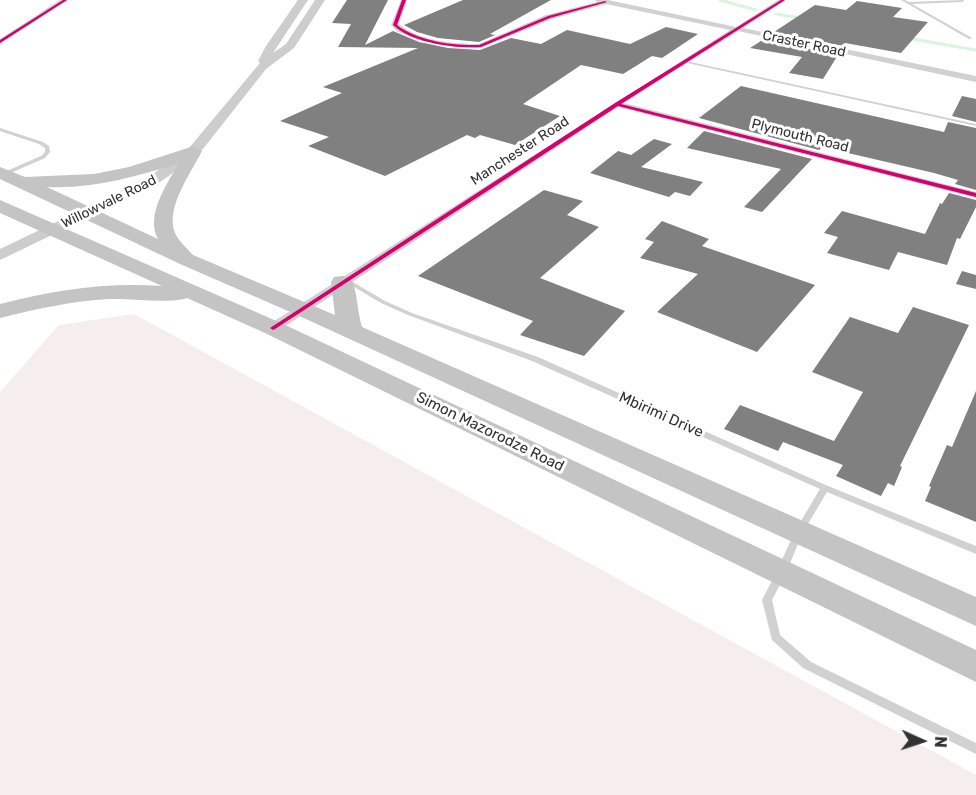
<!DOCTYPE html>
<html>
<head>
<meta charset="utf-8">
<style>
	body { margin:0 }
	#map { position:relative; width:976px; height:795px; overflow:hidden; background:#fff; font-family:Rubik,sans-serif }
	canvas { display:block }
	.north { position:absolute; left:892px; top:711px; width:60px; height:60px; -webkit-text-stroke:4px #fff; paint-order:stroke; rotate:93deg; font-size:16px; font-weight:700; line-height:24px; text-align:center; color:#323232 }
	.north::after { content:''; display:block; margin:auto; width:21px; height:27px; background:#323232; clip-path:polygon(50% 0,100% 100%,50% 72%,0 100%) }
</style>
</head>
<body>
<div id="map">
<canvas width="976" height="795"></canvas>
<div class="north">N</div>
</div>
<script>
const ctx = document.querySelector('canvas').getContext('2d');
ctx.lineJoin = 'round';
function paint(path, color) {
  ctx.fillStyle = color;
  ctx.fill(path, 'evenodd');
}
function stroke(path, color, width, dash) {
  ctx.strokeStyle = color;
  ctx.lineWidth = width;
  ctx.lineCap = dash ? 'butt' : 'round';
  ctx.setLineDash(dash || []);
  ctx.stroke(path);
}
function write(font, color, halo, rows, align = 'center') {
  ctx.font = font + ' Rubik,sans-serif';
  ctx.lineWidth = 6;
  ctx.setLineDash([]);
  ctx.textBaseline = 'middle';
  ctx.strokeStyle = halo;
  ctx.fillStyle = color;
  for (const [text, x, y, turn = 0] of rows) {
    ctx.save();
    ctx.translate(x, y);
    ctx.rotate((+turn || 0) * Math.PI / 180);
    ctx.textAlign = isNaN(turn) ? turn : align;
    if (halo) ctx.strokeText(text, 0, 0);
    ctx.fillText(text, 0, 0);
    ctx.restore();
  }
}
paint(new Path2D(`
	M134,314L976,775V795H0V392L59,325Z`), '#f5eeec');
stroke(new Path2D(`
	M720,0L756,10
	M776,14L800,18
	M907,38L976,50`), '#dbf4e0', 3);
paint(new Path2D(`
	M347,0H388L365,45L393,31L419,42L448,48L480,50L511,38L541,44L567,30L630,44L666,27L698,34L662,58L652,56L623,74L581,65L523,104L560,116L515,145L480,135L475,138L467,135L385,176L308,146L329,137L280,121L342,93L323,87L418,48L338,47L351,24L332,23Z
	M463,0H551L490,34L495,35L479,42L438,38L417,32L404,25Z
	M857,1L902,8L893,17L928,22L901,53L845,43L843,46L774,32L815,5L846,10Z
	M764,39L838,55L823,79L789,73L802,57L750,48Z
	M741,86L944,132L948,122L976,128V190L955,184L958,180L934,173L822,147L819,150L699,118Z
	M962,96L976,99V122L952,116Z
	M704,131L812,159L762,212L744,207L781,169L687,148Z
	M654,139L672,144L641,167L703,182L690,196L675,192L669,197L590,173L618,151L631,155Z
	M544,190L583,201L567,215L599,227L540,278L625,311L584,356L520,335L533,321L418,276Z
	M949,193L976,200V207L960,239L957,238L947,265L898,252L889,270L827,253L838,237L824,233L842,211L925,234L940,203L942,204Z
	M662,221L709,239L702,246L815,285L757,352L657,312L698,274L640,258L654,242L645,239Z
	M962,271L976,275V289L956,284Z
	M913,307L969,325L900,466L902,467L894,486L888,483L881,496L836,476L843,465L783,442L778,451L724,429L740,405L834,441L863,392L812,372L850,317L898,333Z
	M976,391V522L925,501L931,487L929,486L947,445L952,447Z`), '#808080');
paint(new Path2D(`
	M901,0H905L909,2L964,0L963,2L912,4L972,38L969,39Z
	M686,61L976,124V126L687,63L685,62Z
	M0,128L43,142L49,146L50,152L45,158L6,175H2V173L41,156L45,152V148L39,144L0,131Z
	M346,278L385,301L412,313L538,357L828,486L976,546V554L827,492L803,532L786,573L772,600L780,635L811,662L976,743V754L803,668L772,640L762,600L776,573L795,531L820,489L532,361L408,315L381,303L344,281V279Z`), '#d1d1d1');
paint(new Path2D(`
	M60,0H68L0,44V39Z
	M401,0H407L399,24C419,41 454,44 479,44L546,15L597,2L595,0H608L736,27L778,0H786L743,28L976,76V82L738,31L624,103L976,192V198L618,107L278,331H268L266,328L268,325L730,30L606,4L552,19L480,48L448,46L419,40L398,32L391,25Z`), '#d1d1d1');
paint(new Path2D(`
	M298,0H308L273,53L286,44L315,0H325L294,48L266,69L199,154L156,185L0,260V249L146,179L189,148L260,63L258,61L266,46Z`), '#cdcdcd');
paint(new Path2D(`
	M194,146L202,151C191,173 165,208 175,233C179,242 187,248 193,255L335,315L331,282L334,277L342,276L350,277C358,290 357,312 362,327L976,597V626L295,314L180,264L0,179V167L25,177L94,174L129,167ZM179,163C167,184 145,215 158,239L47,187C92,189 136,177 179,163Z
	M0,200L281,323L976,650V682L265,333L187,298C172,304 129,298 109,299C72,301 36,309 0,318V304C53,290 107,282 162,286L0,213Z`), '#c4c4c4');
paint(new Path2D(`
	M63,0H67L0,43V40Z
	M402,0H406L397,25C417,41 454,46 479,45L548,16L605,1L607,2L550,18L481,47C456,49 412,43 393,25Z
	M781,0H785L621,104L976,193V197L618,106L275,329L273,330L270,328L615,103Z`), '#d6006c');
write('14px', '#323232', '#fff', [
	["Craster Road",804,44,12],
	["Plymouth Road",800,136,14],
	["Manchester Road",520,151,-33],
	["Willowvale Road",109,202,-26]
]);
write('15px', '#323232', '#fff', [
	["Mbirimi Drive",661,415,24],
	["Simon Mazorodze Road",490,432,26]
]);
</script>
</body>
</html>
